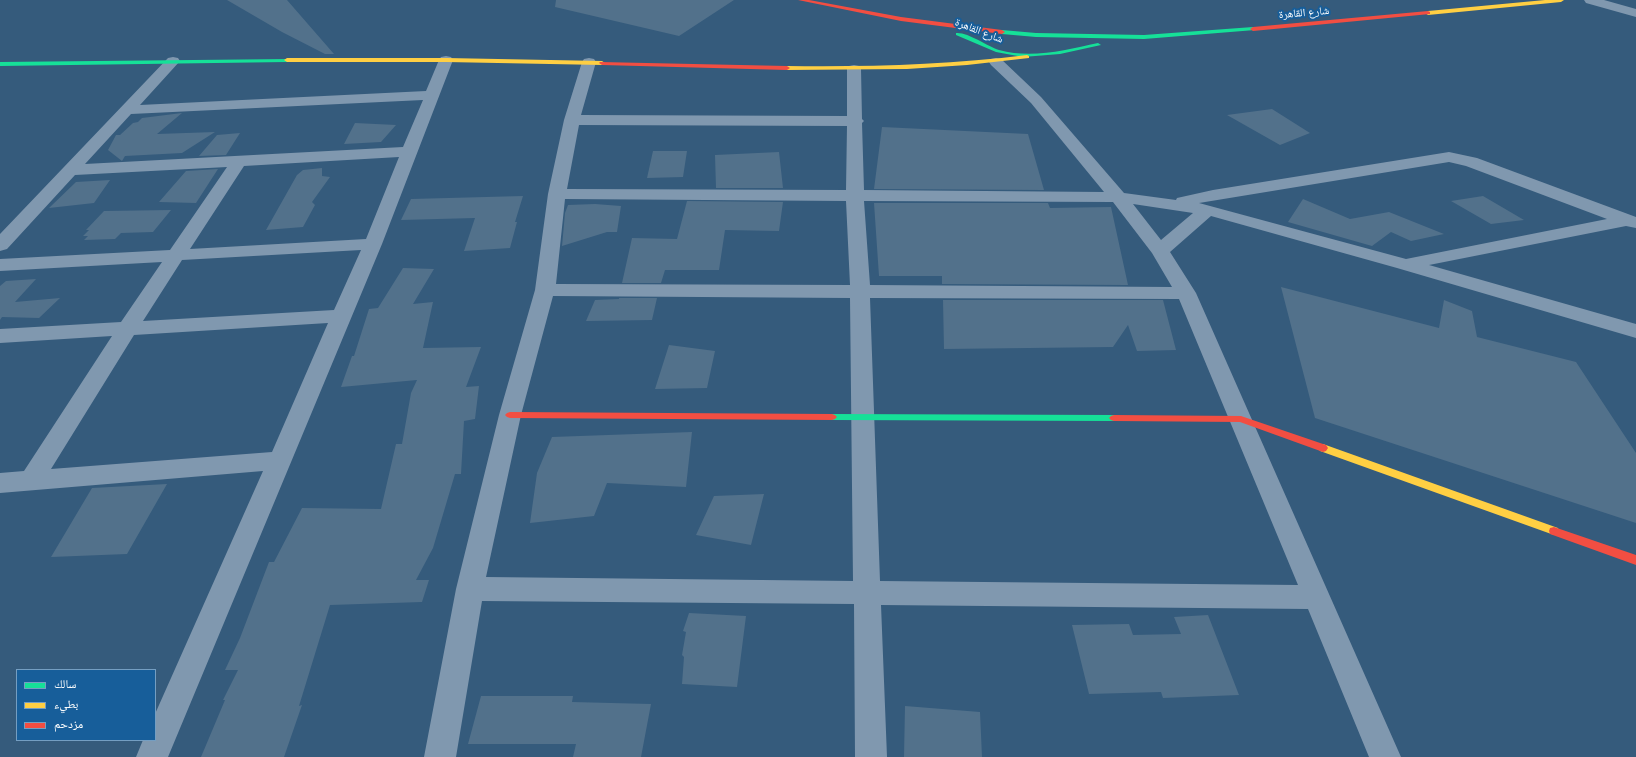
<!DOCTYPE html>
<html>
<head>
<meta charset="utf-8">
<style>
	body { margin:0 }
	#map { position:relative; width:1636px; height:757px; overflow:hidden; background:#355b7c; font-family:Helvetica,"Noto Naskh Arabic",sans-serif }
	canvas { display:block }
	.legend { position:absolute; left:16px; top:669px; width:140px; height:72px; box-sizing:border-box; background:#175e9a; border:1px solid #749ec2; margin:0; padding:5px 7px; list-style:none; font-size:12px; color:#fff }
	.legend li { display:flex; align-items:center; gap:8px; height:20px }
	.legend b { width:20px; border:1px solid #749ec2 }
</style>
</head>
<body>
<div id="map">
<canvas width="1636" height="757"></canvas>
<ul class="legend">
<li><b style="height:5px;background:#16e098"></b>سالك</li>
<li><b style="height:5px;background:#ffcf43"></b>بطيء</li>
<li><b style="height:5px;background:#f24e42"></b>مزدحم</li>
</ul>
</div>
<script>
const ctx = document.querySelector('canvas').getContext('2d');
ctx.lineJoin = 'round';
function paint(path, color) {
  ctx.fillStyle = color;
  ctx.fill(path, 'evenodd');
}
function write(font, color, halo, rows, align = 'center') {
  ctx.font = font + ' Helvetica,"Noto Naskh Arabic",sans-serif';
  ctx.lineWidth = 4;
  ctx.setLineDash([]);
  ctx.textBaseline = 'middle';
  ctx.strokeStyle = halo;
  ctx.fillStyle = color;
  for (const [text, x, y, turn = 0] of rows) {
    ctx.save();
    ctx.translate(x, y);
    ctx.rotate((+turn || 0) * Math.PI / 180);
    ctx.textAlign = isNaN(turn) ? turn : align;
    if (halo) ctx.strokeText(text, 0, 0);
    ctx.fillText(text, 0, 0);
    ctx.restore();
  }
}
paint(new Path2D(`
	M227,0H287L334,54H325L282,32Z
	M556,0H734L679,36L555,7Z
	M1272,109L1310,133L1280,145L1227,115Z
	M182,113L157,134L215,132L182,153L125,156L122,161L108,150L116,135H120L133,123L138,122L142,118Z
	M355,123L396,125L381,142L344,144Z
	M882,127L1028,134L1044,190L874,189Z
	M240,133L226,155L199,156L217,135Z
	M653,151H687L683,177L647,178Z
	M779,152L783,188H716L715,155Z
	M322,168V176L330,177L312,202L315,205L303,227L266,230L297,175L303,170Z
	M218,169L196,203L159,202L186,171Z
	M110,180L94,203L49,208L76,182Z
	M523,196L515,222H517L510,248L464,251L475,218L401,220L411,199Z
	M1483,196L1524,220L1491,224L1451,201Z
	M1303,199L1350,219L1389,212L1444,234L1411,241L1391,232L1372,246L1288,222Z
	M687,201L783,202L779,231L725,230L719,270H665L661,283H622L632,238L677,239Z
	M874,203H1048L1050,208L1111,207L1128,285L942,284V276H879Z
	M595,204L621,206L617,232H607L562,246L565,213L568,205Z
	M171,210L153,232L121,233L115,239L84,240L88,236H83L89,230H86L104,211Z
	M403,268L434,269L413,304L433,302L423,348L481,347L466,387L479,386L475,419L464,421L461,474H455L433,548L416,580H429L422,602L330,605L299,706L302,705L284,757H201L225,700H223L238,670H225L240,638L269,562H274L302,508L381,509L396,444H402L411,393L417,380L341,387L352,356H354L369,309L378,308Z
	M36,279L15,302L60,298L39,318L2,317L0,320V286L6,281Z
	M1281,287L1439,328L1444,300L1472,311L1477,337L1576,362L1636,453V523L1315,418Z
	M619,298H657L652,320L586,321L595,300L619,299Z
	M943,300H1163L1176,350L1137,351L1128,325L1113,347L944,349Z
	M669,345L715,351L707,388L655,389Z
	M692,432L686,487L607,483L594,516L530,523L537,473L552,437Z
	M167,484L127,554L51,557L92,488Z
	M764,494L751,545L696,535L714,496Z
	M689,613L746,616L737,687L682,684L684,657L682,655L686,632L683,631Z
	M1208,615L1239,695L1163,698L1161,692L1089,694L1072,625L1129,624L1133,635L1181,634L1174,617Z
	M481,696H573L572,702L651,704L641,757H573L576,744H468Z
	M905,706L980,712L982,757H904Z`), '#52718b');
paint(new Path2D(`
	M1584,0H1604L1636,9V17L1586,3Z
	M446,56L451,57L453,60L382,244L168,757H136L143,740H155V714L263,471L0,493V473L24,471L112,336L0,343V329L121,322L162,262L0,271V259L170,250L227,167L75,175L7,249L0,251V234L168,58L173,57L178,58L180,61L140,105L426,91L439,60L441,57ZM423,100L403,147L85,164L131,114ZM399,157L366,239L190,249L244,166ZM361,250L334,310L143,321L182,260ZM328,323L272,452L51,469L134,335Z
	M589,58L594,59L596,62L581,115L847,116V69L849,66L854,65L859,66L861,69L862,119L864,121L862,123L864,190L1104,192L1031,103L991,65L989,62L991,59L996,58L1001,59L1041,97L1124,193L1176,200L1177,198L1213,190L1449,152L1477,158L1636,217V228L1626,226L1429,265L1636,324V338L1397,268L1211,216L1170,252L1196,293L1401,757H1369L1308,609L881,605L887,757H855L854,604L482,601L456,757H424L456,589L499,415L535,290L548,194L564,120L582,62L584,59ZM579,125L847,126L846,190L567,189ZM1449,162L1466,166L1607,219L1406,259L1199,203ZM565,199L846,201L850,285L556,284ZM864,201L1113,202L1152,253L1172,287L870,285ZM1133,204L1193,213L1161,240ZM553,296L850,298L853,581L486,577L521,415ZM870,298L1179,299L1298,585L880,581Z`), '#8098af');
paint(new Path2D(`
	M1253,27L1255,28V30L1144,39L1036,37L1002,34L999,32L1002,30L1036,33L1144,35Z
	M956,33C968,32 987,46 999,50C1032,59 1066,50 1098,43L1101,45L1060,54L1023,57L996,52L956,35Z
	M289,59L290,60L287,62L0,66V62Z
	M832,414L1114,415L1117,416L1119,418L1117,420L1114,421L832,420L829,419L827,417L829,415Z`), '#16e098');
paint(new Path2D(`
	M1545,0H1564L1561,2L1428,15L1425,13L1428,11Z
	M1027,55L1029,56V58L967,65L907,69L787,70L784,68L787,66C867,67 947,65 1027,55Z
	M446,58L602,61L605,63L602,65L446,62H287L284,60L287,58Z
	M1323,444L1558,528L1559,531L1558,534L1554,535L1320,451L1318,448L1320,445Z`), '#ffcf43');
paint(new Path2D(`
	M798,0H809L901,17L1002,30L1005,32L1002,34L901,21Z
	M1428,11L1430,12V14L1253,31L1250,29L1253,27Z
	M600,62L787,66L790,68L787,70L602,65L599,63Z
	M510,412L832,414L835,415L837,417L835,419L832,420L510,418L507,417L505,415L507,413Z
	M1114,415L1241,416L1326,445L1328,448L1326,451L1323,452L1240,422L1114,421L1111,420L1109,418L1111,416Z
	M1554,527L1636,555V565L1550,534L1549,531L1550,528Z`), '#f24e42');
write('11px', '#fff', '#175e9a', [
	["شارع القاهرة",1304,13,-5],
	["شارع القاهرة",979,31,21]
]);
</script>
</body>
</html>
